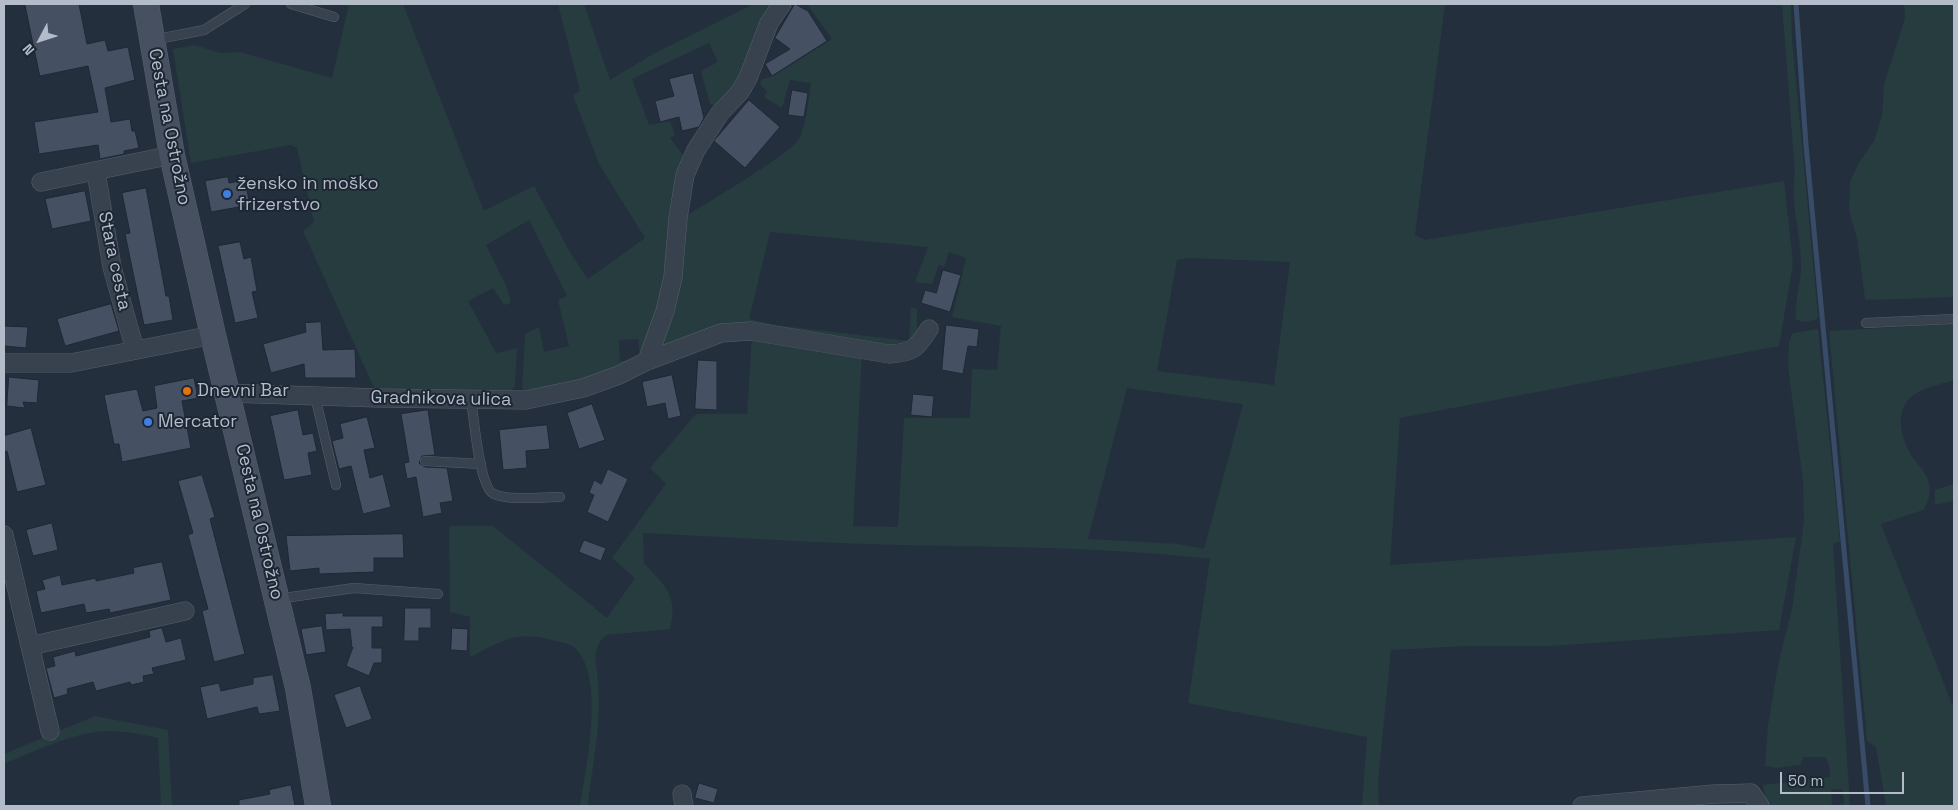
<!DOCTYPE html>
<html>
<head>
<meta charset="utf-8">
<style>
	body { margin:0 }
	#map { position:relative; width:1958px; height:810px; overflow:hidden; background:#242f3e; font-family:"Space Grotesk",sans-serif }
	canvas { display:block }
	.frame { position:absolute; inset:0; border:5px solid #b4bcc9; pointer-events:none }
	.north { position:absolute; left:15px; top:15px; width:50px; height:50px; -webkit-text-stroke:4px #1d2633; paint-order:stroke; rotate:230deg; font-size:14px; font-weight:700; line-height:20px; text-align:center; color:#b4bcc9 }
	.north::after { content:''; display:block; margin:auto; width:18px; height:22px; background:#b4bcc9; clip-path:polygon(50% 0,100% 100%,50% 72%,0 100%) }
	.scale { position:absolute; left:1780px; top:772px; width:124px; height:22px; box-sizing:border-box; border:2px solid #b4bcc9; border-top:0; padding-left:6px; font-size:15px; line-height:18px; white-space:nowrap; color:#b4bcc9; -webkit-text-stroke:4px #1d2633; paint-order:stroke }
</style>
</head>
<body>
<div id="map">
<canvas width="1958" height="810"></canvas>
<div class="frame"></div>
<div class="north">N</div>
<div class="scale">50 m</div>
</div>
<script>
const ctx = document.querySelector('canvas').getContext('2d');
ctx.lineJoin = 'round';
function paint(path, color) {
  ctx.fillStyle = color;
  ctx.fill(path, 'evenodd');
}
function stroke(path, color, width, dash) {
  ctx.strokeStyle = color;
  ctx.lineWidth = width;
  ctx.lineCap = dash ? 'butt' : 'round';
  ctx.setLineDash(dash || []);
  ctx.stroke(path);
}
function write(font, color, halo, rows, align = 'center') {
  ctx.font = font + ' "Space Grotesk",sans-serif';
  ctx.lineWidth = 4;
  ctx.setLineDash([]);
  ctx.textBaseline = 'middle';
  ctx.strokeStyle = halo;
  ctx.fillStyle = color;
  for (const [text, x, y, turn = 0] of rows) {
    ctx.save();
    ctx.translate(x, y);
    ctx.rotate((+turn || 0) * Math.PI / 180);
    ctx.textAlign = isNaN(turn) ? turn : align;
    if (halo) ctx.strokeText(text, 0, 0);
    ctx.fillText(text, 0, 0);
    ctx.restore();
  }
}
paint(new Path2D(`
	M349,4H403L484,211L534,186L571,254L588,279L645,238L599,164L573,95L580,91L558,4H584L610,80L653,54L754,4H773L742,80L716,106L710,104L701,71L718,62L709,43L632,79L649,125L670,121L675,135L670,138L685,158L672,265L640,358L638,339L619,340L620,361L631,360L615,372L531,395L522,389L525,334L539,327L544,352L569,346L558,300L567,296L529,220L486,245L507,288L511,303L504,305L493,288L468,301L496,353L517,348L515,387L507,394L376,392L303,231L314,222L297,148L291,145L191,163L173,49L195,45L220,53L240,52L332,78Z
	M807,4H1445L1416,226L1415,235L1425,240L1784,181L1793,263L1779,346L1400,418L1390,565L1796,537L1779,630L1551,646H1465L1391,650L1378,781L1379,806H1362L1367,737L1188,703L1210,559C1107,547 1003,547 900,545C814,543 728,537 643,533L644,563C666,587 678,595 670,629L606,635C594,646 595,656 597,671C603,723 593,756 588,806H580C586,768 606,676 574,647C569,643 558,642 552,640C516,630 502,641 470,657V617L450,612L449,526H493L607,618L635,578L612,558L666,484L650,468L696,414H747L752,335L862,354L853,526L898,527L904,418H970L972,369L997,370L1001,326L952,317L966,258L949,252L944,267L939,265L932,284L915,282L928,247L770,232L749,319L775,325L909,341L911,307L917,309V336L897,350L750,327L660,349L681,219C700,207 792,153 799,139C807,122 808,101 811,83L790,80L782,108L764,97L767,92L760,84L761,80L775,75L832,39ZM1189,258L1290,262L1274,385L1157,371L1177,260ZM1127,388L1243,404L1204,549L1178,544L1088,539Z
	M1782,4H1791L1792,39L1818,316L1817,319L1805,322L1796,320C1794,303 1800,287 1801,270C1802,237 1790,206 1795,173Z
	M1904,4H1954V297L1871,300L1865,299L1857,238L1849,211L1850,182L1858,164L1874,141L1882,116L1884,85L1905,18Z
	M1954,324V380C1941,384 1927,387 1915,394C1892,408 1901,441 1914,459C1920,467 1928,475 1929,485C1931,495 1928,502 1923,510L1881,524L1954,709V806H1886L1876,747L1867,741L1829,331Z
	M1818,329L1840,541L1833,544L1850,806H1767L1763,785L1830,777L1829,765L1825,757H1804L1800,765L1776,768L1765,766L1768,725L1778,665L1792,609L1804,521L1803,481L1788,367L1789,342L1793,333ZM1842,789L1844,804L1832,806L1831,790Z
	M1954,484V501L1935,505V490Z
	M95,716L168,730L172,806H161L158,738C138,734 117,729 96,732C65,736 33,752 4,764V754Z
	M1744,797L1756,806H1607Z`), '#263c3f');
stroke(new Path2D(`
	M1796,4L1806,145L1868,806`), '#394c67', 5);
const building = new Path2D(`
	M25,4H79L87,44L105,40L108,51L128,47L135,80L105,88L111,122L130,119L132,131H135L139,148L124,151V154L100,159L98,145L39,154L34,122L98,112L88,66L40,76Z
	M795,4L808,11L827,41L772,76L765,64L790,49L775,38Z
	M693,73L704,118L699,127L682,131L679,117L660,122L655,101L674,96L669,79Z
	M792,90L808,93L804,117L788,115Z
	M749,100L780,127L745,168L714,141Z
	M228,177L229,183L245,180L250,205L211,212L205,181Z
	M146,188L166,296H169L173,320L144,325L125,234L130,233L122,193Z
	M85,191L91,221L52,229L45,199Z
	M240,242L244,259L251,257L257,291L252,292L258,318L235,323L218,246Z
	M943,270L961,275L950,312L921,303L925,290L936,293Z
	M111,304L119,331L65,346L57,319Z
	M321,322L323,350L355,349L356,378H305L304,364L271,373L263,344L306,332L305,323Z
	M946,325L979,329L977,347L968,346L963,374L942,370Z
	M4,326L28,327L26,348L4,346Z
	M698,360L717,361V410L695,409Z
	M672,375L681,416L668,419L665,403L647,407L642,382Z
	M9,377L39,380L37,403L23,402L25,408L7,406Z
	M194,378L198,398L182,401L191,448L122,462L119,444H114L104,395L137,389L143,411L157,408L154,386Z
	M913,394L934,396L932,417L911,415Z
	M592,404L605,440L579,449L567,413Z
	M298,410L303,435L313,433L317,451L308,453L312,475L284,480L270,416Z
	M428,410L435,455L422,456L419,463L425,467L447,468L453,501L440,503L442,513L423,517L416,477L407,479L404,463L409,462L401,414Z
	M367,417L375,448L364,450L370,478L383,474L391,507L363,514L351,466L339,469L332,441L343,438L340,424Z
	M547,425L550,449L526,451L527,468L503,470L499,430Z
	M31,428L46,485L17,492L7,451L4,452V436Z
	M608,469L628,479L608,522L587,512L594,495L589,493L594,480L601,484Z
	M202,475L215,517L210,519L245,654L214,662L202,611L208,609L188,535L193,533L178,481Z
	M52,523L58,550L33,556L26,530Z
	M403,534L404,558H374V572L319,574V568L290,571L286,536Z
	M584,540L606,548L601,561L579,552Z
	M162,562L171,600L110,613L109,609L86,613L84,604L41,613L36,591L45,589L42,580L60,575L62,585L96,578V581L134,573L133,568Z
	M405,608H431V628H419V641H404Z
	M343,613V616H383V627H372V648H382V663H374L369,676L346,666L353,647L352,648L350,629L326,630L325,614Z
	M322,626L326,652L306,655L301,629Z
	M162,628L166,642L181,638L186,660L152,668L154,674L143,676L144,682L131,685L130,682L96,691L93,682L67,689L68,694L54,698L46,668L55,666L53,657L75,651L76,656L150,637L149,631Z
	M452,628L468,629L467,651L451,650Z
	M273,675L280,711L259,714L257,707L207,719L200,687L219,683L221,691L253,684V678Z
	M360,686L372,719L346,728L334,695Z
	M699,783L718,789L714,803L695,798Z
	M291,785L295,806H239V800L270,794L269,790Z`);
paint(building, '#455162');
stroke(building, '#1f2835', 1);
const lane = new Path2D(`
	M291,4L334,17
	M153,40L204,30L245,4
	M1866,323L1954,319
	M315,396L336,485
	M471,399C474,417 479,488 494,494C509,501 543,497 560,497
	M425,461L481,464
	M277,599L354,588L438,594`);
const street = new Path2D(`
	M96,172L112,267L135,350
	M41,182L172,155
	M647,361L665,311L673,277L678,218L685,175L696,150L720,113L740,92L748,78L769,23L782,4
	M4,363H71L213,335
	M228,393L377,398L526,400L583,388L619,375L647,361L721,333L751,331L889,354C913,353 917,348 929,329
	M4,535L50,731
	M30,646L185,611
	M682,794L684,806
	M1582,806L1714,794L1751,793L1760,806`);
const secondary = new Path2D(`
	M146,4L172,155L213,335L298,688L318,806`);
stroke(lane, '#565f6c', 10);
stroke(street, '#565f6c', 19);
stroke(secondary, '#565f6c', 26);
stroke(lane, '#38414e', 9);
stroke(street, '#38414e', 18);
stroke(secondary, '#465061', 25);
for (const [x, y, r, color] of [
	[227,194,5,"#3f7fe0"],
	[187,391,5,"#e8710a"],
	[148,422,5,"#3f7fe0"]
]) {
  const dot = new Path2D();
  dot.arc(x, y, r, 0, 2 * Math.PI);
  ctx.fillStyle = color;
  ctx.fill(dot);
  stroke(dot, '#1d2633', 2);
}
write('18px', '#b4bcc9', '#1d2633', [
	["Cesta na Ostrožno",169,127,79],
	["Stara cesta",114,261,78],
	["Gradnikova ulica",441,399,1],
	["Cesta na Ostrožno",259,522,77]
]);
write('18px', '#b4bcc9', '#1d2633', [
	["žensko in moško",237,184],
	["frizerstvo",237,205],
	["Dnevni Bar",197,391],
	["Mercator",158,422]
], 'left');
</script>
</body>
</html>
